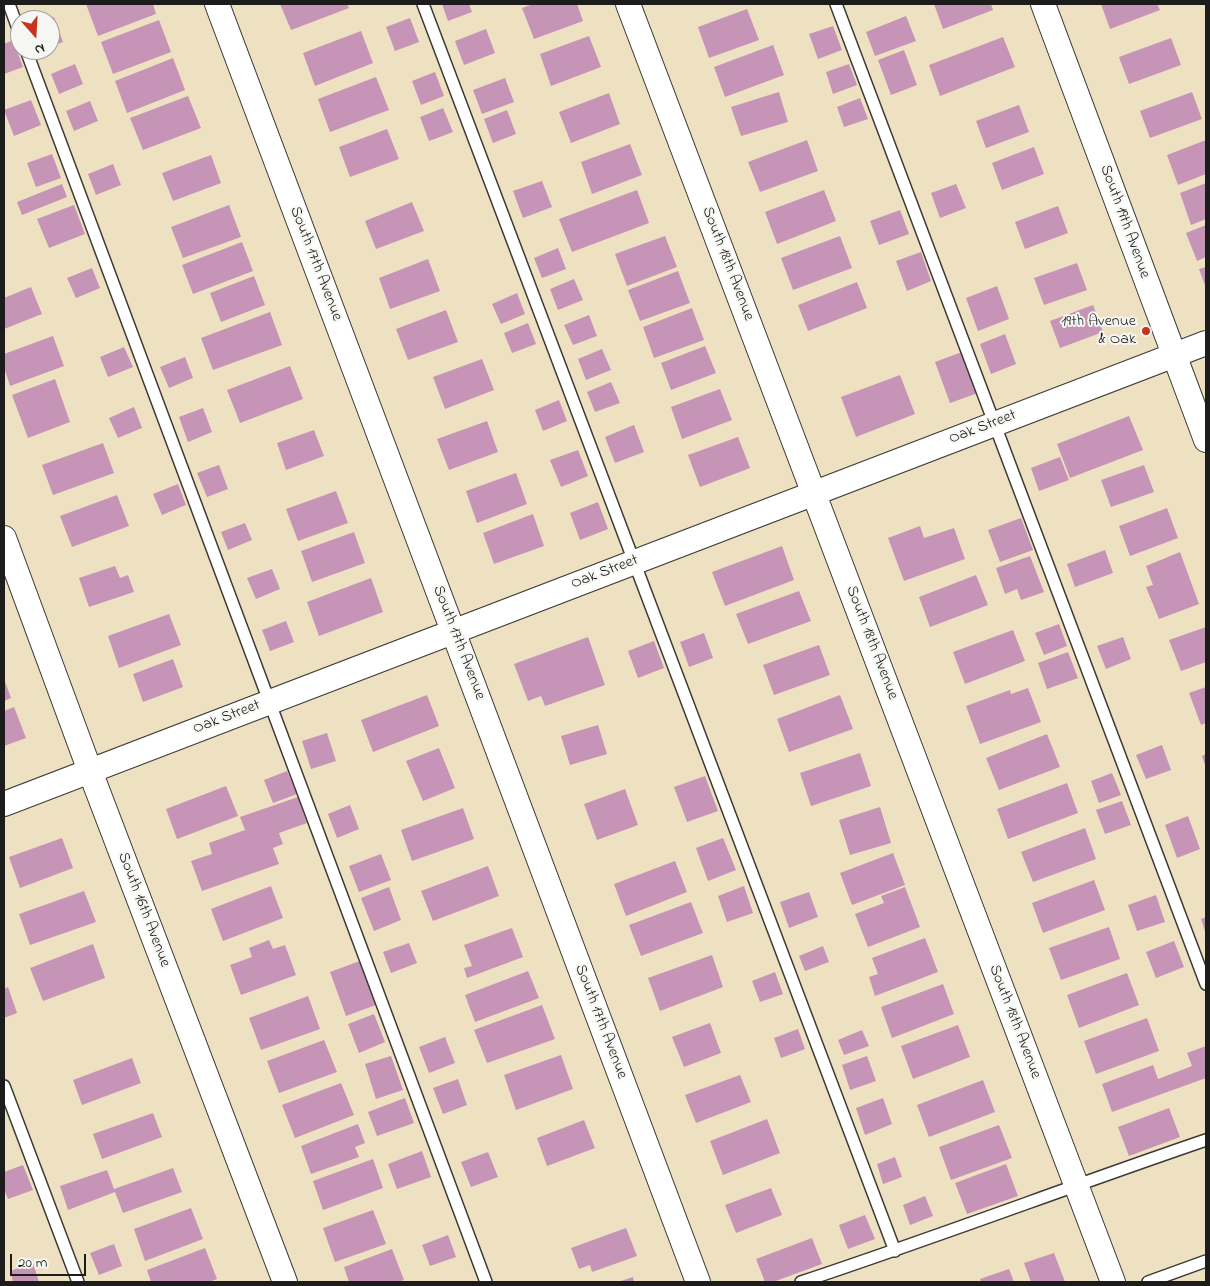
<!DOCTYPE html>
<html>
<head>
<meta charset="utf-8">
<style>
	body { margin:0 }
	#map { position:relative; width:1210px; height:1286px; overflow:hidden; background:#eee1c2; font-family:"Indie Flower",sans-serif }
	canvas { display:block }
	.frame { position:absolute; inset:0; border:5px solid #1c1c1c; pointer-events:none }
	.north { position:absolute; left:10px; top:10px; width:50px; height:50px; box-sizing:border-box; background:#f6f6f2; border:1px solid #9f9f9c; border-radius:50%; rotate:161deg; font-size:14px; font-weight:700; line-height:20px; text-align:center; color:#1c1c1c }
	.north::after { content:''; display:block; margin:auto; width:18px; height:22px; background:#c8321e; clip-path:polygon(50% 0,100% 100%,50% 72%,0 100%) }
	.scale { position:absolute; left:10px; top:1254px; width:76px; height:22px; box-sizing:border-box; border:2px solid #1c1c1c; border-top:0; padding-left:6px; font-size:15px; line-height:18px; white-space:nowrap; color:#1c1c1c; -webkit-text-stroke:4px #f6f6f2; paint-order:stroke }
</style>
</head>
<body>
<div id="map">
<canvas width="1210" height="1286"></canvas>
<div class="frame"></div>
<div class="north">N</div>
<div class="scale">20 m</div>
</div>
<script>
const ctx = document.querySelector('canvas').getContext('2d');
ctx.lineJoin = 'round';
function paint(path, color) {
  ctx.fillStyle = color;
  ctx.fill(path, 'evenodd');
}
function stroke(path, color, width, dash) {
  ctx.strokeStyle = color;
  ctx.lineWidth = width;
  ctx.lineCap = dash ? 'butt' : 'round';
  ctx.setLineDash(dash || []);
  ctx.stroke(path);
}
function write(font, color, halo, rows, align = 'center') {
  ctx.font = font + ' "Indie Flower",sans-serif';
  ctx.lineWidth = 4;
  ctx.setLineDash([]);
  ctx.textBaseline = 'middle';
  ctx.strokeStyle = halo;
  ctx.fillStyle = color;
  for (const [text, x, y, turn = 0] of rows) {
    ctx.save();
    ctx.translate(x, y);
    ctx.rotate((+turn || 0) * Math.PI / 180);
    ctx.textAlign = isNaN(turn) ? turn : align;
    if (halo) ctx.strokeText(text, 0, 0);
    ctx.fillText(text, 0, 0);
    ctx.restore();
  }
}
paint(new Path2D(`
	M86,4H153L156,14L98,36Z
	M280,4H347L349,8L291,30Z
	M442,4H469L472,12L448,21Z
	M533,4H577L583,21L534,39L522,8Z
	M934,4H991L993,10L943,29Z
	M1101,4H1157L1160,10L1110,29Z
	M747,9L759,40L709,58L698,27Z
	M906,16L916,41L875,56L866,32Z
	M54,17L63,42L50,47V20H46Z
	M410,18L419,42L395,51L386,27Z
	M159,20L171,52L113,74L101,42Z
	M833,26L842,50L818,59L809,34Z
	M486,29L495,53L464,65L455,41Z
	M361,31L373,63L315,86L303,53Z
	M589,36L601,67L551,86L540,54Z
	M1003,37L1015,67L940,96L929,65Z
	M1171,38L1181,65L1129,84L1119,57Z
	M13,40L23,67L4,74V44Z
	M773,45L784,75L725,97L714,67Z
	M904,50L917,85L891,95L878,60Z
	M173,58L185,90L127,113L115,81Z
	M75,64L83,84L59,94L51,74Z
	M849,64L857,85L833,94L826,72Z
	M435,72L444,96L421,105L412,81Z
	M376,77L389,110L330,132L318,99Z
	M505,78L514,102L482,114L473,90Z
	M779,92L788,122L741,136L731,107Z
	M1192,92L1202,119L1150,138L1140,111Z
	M609,93L620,124L571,143L559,112Z
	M188,96L201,128L143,150L130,118Z
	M860,98L868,119L844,127L837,107Z
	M31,100L41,125L14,136L4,110Z
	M90,101L98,121L74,131L66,111Z
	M1019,105L1029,132L986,148L976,121Z
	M443,108L453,132L429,141L420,117Z
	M507,110L516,134L493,143L484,119Z
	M387,129L399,159L350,177L339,147Z
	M807,140L818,171L760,192L748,162Z
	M1206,140V174L1178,185L1167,155Z
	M630,144L642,175L592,194L581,162Z
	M1034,147L1044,174L1002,190L992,163Z
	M52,154L61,178L36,187L27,163Z
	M211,155L221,183L173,201L162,173Z
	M113,164L121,185L96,195L88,174Z
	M542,181L552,207L523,218L513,191Z
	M1206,183V219L1191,225L1180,193Z
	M62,184L67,197L22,215L17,202Z
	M956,184L966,208L940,218L931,193Z
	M637,190L649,223L572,252L559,219Z
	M824,190L836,221L777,244L765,212Z
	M412,202L424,231L376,249L365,221Z
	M74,205L85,234L49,248L37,219Z
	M229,205L241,237L183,258L171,227Z
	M1058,206L1068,233L1025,249L1015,222Z
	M900,210L909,234L879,245L870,221Z
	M1206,225V257L1197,261L1186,233Z
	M665,236L677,267L627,286L615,254Z
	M840,236L852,268L793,290L781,258Z
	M242,242L253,271L193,294L182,265Z
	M558,248L566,269L542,278L534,258Z
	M921,252L931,281L907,291L896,261Z
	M428,259L440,291L390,309L379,278Z
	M1077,263L1087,290L1044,305L1034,278Z
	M1206,267V288L1199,269Z
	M92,268L100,288L76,298L67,278Z
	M678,271L690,303L640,321L628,290Z
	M254,276L265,305L221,322L210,293Z
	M574,279L583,300L558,310L550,289Z
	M857,282L867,308L808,331L798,305Z
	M997,286L1009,319L978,331L966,298Z
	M31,287L42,314L4,329V298Z
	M517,293L525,314L501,324L492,304Z
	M1093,305L1103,332L1060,348L1050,321Z
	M692,308L704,340L654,358L643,327Z
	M446,310L458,342L408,360L396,329Z
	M270,312L282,345L213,370L201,338Z
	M589,315L597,336L573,345L564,325Z
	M528,323L536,344L512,353L504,333Z
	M1005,334L1016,364L991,374L980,344Z
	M53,336L64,366L10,386L4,367V354Z
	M705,346L716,373L671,390L661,363Z
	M124,347L133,367L108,377L100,357Z
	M602,349L611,370L586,380L578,359Z
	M962,352L978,393L950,403L935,362Z
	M185,357L193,378L169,388L160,367Z
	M482,359L494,390L445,409L433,377Z
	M290,366L303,399L240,423L227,390Z
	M900,375L915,414L856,437L841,397Z
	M55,379L70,422L28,438L12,395Z
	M611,382L620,403L595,412L587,392Z
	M720,389L732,420L682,439L671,407Z
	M559,400L567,421L543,431L535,410Z
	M134,407L142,428L118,438L109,418Z
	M203,408L212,432L188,442L179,417Z
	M1129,416L1143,450L1070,478L1057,444Z
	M487,421L498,452L449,470L437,439Z
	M634,425L644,452L615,463L605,437Z
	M314,430L324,456L286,470L277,443Z
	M738,437L750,468L700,487L688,455Z
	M103,443L114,473L53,495L42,465Z
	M578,450L588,476L561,487L550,460Z
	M1060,457L1069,480L1039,491L1031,468Z
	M219,465L228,489L207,497L197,473Z
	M1144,465L1154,492L1111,507L1101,480Z
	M516,473L527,504L477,523L466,491Z
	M178,484L186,505L162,515L153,494Z
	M336,491L348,523L298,541L286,509Z
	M117,495L129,526L72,547L60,516Z
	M598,502L608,529L580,540L570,513Z
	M1167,508L1178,538L1130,556L1119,526Z
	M533,514L544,546L494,564L483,533Z
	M1021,518L1033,550L1000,562L988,530Z
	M245,523L252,540L228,550L221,532Z
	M920,526L924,538L954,528L965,559L904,581L888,538Z
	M354,532L365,563L312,582L301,551Z
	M782,546L794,580L725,606L712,572Z
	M1105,550L1113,573L1075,587L1067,564Z
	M1180,552L1199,604L1159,619L1146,587L1153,585L1146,566Z
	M1030,556L1044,592L1021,600L1017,589L1005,594L996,568Z
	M115,566L120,578L128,575L134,592L89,607L79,578Z
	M272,569L280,589L256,599L247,578Z
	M976,575L988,605L930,627L919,597Z
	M371,578L383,612L319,636L307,602Z
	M799,591L811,621L748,644L736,614Z
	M169,614L181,645L119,668L108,636Z
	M286,621L294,642L270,651L262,630Z
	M1059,624L1067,646L1044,655L1035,633Z
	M1206,627V662L1181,671L1169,640Z
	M1013,630L1025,661L965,684L953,652Z
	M704,633L713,658L689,667L680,642Z
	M588,637L605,685L545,706L541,696L528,701L514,664Z
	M1123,637L1131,659L1106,669L1097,646Z
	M654,641L664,668L638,678L628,651Z
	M819,645L830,675L774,695L763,665Z
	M1068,652L1078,678L1047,689L1038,663Z
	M173,659L183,687L143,702L133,674Z
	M4,679L11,698L4,701Z
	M1206,687V723L1201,725L1189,693Z
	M1028,688L1041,722L980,744L966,706L1010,690L1011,694Z
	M427,695L439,726L373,752L361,720Z
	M840,695L853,729L789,752L777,719Z
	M14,707L26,738L4,746V711Z
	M598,725L607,754L570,765L561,736Z
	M327,733L336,761L311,769L302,741Z
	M1047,734L1060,767L999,790L986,758Z
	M1162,745L1171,770L1146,779L1136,755Z
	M439,748L455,788L423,801L406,761Z
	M860,753L871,786L811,806L800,773Z
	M1206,754V768L1202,756Z
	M287,771L297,794L273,803L264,780Z
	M1112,773L1121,795L1099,803L1091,781Z
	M705,776L718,811L687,822L674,787Z
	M1067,783L1078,813L1008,839L997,809Z
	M226,786L238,816L177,839L166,809Z
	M625,789L638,825L597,840L584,804Z
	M298,797L307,823L279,833L283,844L273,848L279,864L202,891L191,861L212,854L209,843L245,830L240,817Z
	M1122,801L1131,825L1105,834L1096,810Z
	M350,805L359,829L337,838L328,814Z
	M880,807L891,843L850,855L839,820Z
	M463,808L474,839L412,861L401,830Z
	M1188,816L1200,849L1177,858L1165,825Z
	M1085,828L1096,859L1033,882L1021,852Z
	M62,838L73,868L20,888L9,857Z
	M723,838L736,870L708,881L696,848Z
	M893,853L905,885L852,905L840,873Z
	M381,854L391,880L359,892L349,866Z
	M675,861L687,892L626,916L614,884Z
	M488,866L499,896L433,921L421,891Z
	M1094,880L1105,910L1043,933L1032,903Z
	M271,886L283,918L223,941L211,909Z
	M744,886L753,913L727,922L718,896Z
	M389,887L401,920L374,931L361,898Z
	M905,887L920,927L868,947L855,914L884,903L881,896Z
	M84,891L96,922L30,945L19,914Z
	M809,892L818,917L789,928L780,902Z
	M1156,895L1165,922L1137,931L1128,905Z
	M691,902L703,933L641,956L629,925Z
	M1206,917V934L1201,919Z
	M1109,927L1120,959L1061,980L1049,948Z
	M512,928L523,957L467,978L464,968L472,966L464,945Z
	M925,938L938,972L875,996L869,977L878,974L872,958Z
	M269,940L273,949L285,945L296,975L241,995L230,965L252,957L249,948Z
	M1174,941L1184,967L1156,978L1146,952Z
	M409,943L417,963L391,973L383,952Z
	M93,944L105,978L43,1001L30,968Z
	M823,946L829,962L805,971L799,956Z
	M712,955L723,987L660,1011L648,978Z
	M360,961L376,1005L346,1016L330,972Z
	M528,971L539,998L475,1022L465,995Z
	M775,972L783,994L760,1002L752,981Z
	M1127,973L1139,1005L1079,1028L1067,995Z
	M943,984L954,1014L892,1038L881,1007Z
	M8,987L17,1013L4,1018V989Z
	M308,996L320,1029L261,1050L249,1018Z
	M542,1005L555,1039L487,1063L474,1030Z
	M374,1014L385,1042L359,1053L348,1024Z
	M1147,1018L1159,1051L1096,1074L1084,1041Z
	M710,1023L721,1053L684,1067L672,1037Z
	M958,1025L970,1057L913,1079L901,1046Z
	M798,1029L805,1049L781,1058L774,1038Z
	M862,1030L869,1046L844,1055L838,1040Z
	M445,1037L455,1063L429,1073L419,1047Z
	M324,1040L337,1072L279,1093L267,1061Z
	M1206,1046V1078L1112,1112L1102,1084L1153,1065L1158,1079L1192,1066L1187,1053Z
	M561,1055L573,1089L516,1110L504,1075Z
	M391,1056L403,1090L376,1099L365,1064Z
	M867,1056L876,1081L850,1090L842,1065Z
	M132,1058L141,1083L82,1105L73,1080Z
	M740,1075L751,1102L696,1123L685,1095Z
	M458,1079L467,1105L443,1114L433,1088Z
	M983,1080L995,1112L929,1137L917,1105Z
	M341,1083L354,1115L295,1138L282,1105Z
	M405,1098L414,1123L377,1136L368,1112Z
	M883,1098L892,1124L865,1135L856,1108Z
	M1169,1108L1180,1137L1129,1156L1118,1127Z
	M153,1113L162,1137L102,1159L93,1134Z
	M767,1119L780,1153L723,1175L710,1141Z
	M584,1120L595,1148L547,1166L537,1138Z
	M358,1124L365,1143L355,1147L359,1157L311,1174L301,1146Z
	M999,1125L1012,1158L951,1180L939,1147Z
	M422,1151L431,1177L397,1189L388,1164Z
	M488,1152L498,1177L471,1187L461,1162Z
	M895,1157L902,1177L883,1184L877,1164Z
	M373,1159L383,1188L323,1210L313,1181Z
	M1006,1164L1018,1196L967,1214L955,1183Z
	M23,1165L33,1190L8,1199L4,1189V1172Z
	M173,1168L182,1192L123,1213L115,1192L68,1210L60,1186L107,1170L114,1189Z
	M771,1188L782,1215L736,1233L725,1205Z
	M925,1196L933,1216L910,1225L903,1205Z
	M191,1208L203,1239L145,1261L134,1229Z
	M373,1210L386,1244L335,1262L323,1228Z
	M865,1215L875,1239L848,1249L839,1225Z
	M626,1228L637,1256L592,1272L590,1265L579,1269L571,1248Z
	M448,1235L456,1257L430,1266L422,1245Z
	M812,1238L822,1264L773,1282H765L756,1259Z
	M114,1244L122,1266L99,1275L90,1253Z
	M205,1248L217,1279L209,1282H151L147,1270Z
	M392,1249L404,1280L397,1282H349L344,1267Z
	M1054,1253L1065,1282H1031L1024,1263Z
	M33,1263L39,1282H13L10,1271Z
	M1009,1269L1014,1282H981L980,1279Z
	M633,1277L634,1282H618Z`), '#c694b7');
const service = new Path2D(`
	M9,4L20,34
	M423,4L895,1251
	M836,4L1206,984
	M26,50L486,1282
	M4,1086L78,1282
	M801,1282C937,1237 1071,1186 1206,1140
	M1148,1282L1206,1261`);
const minor = new Path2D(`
	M217,4L698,1282
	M628,4L1113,1282
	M1043,4L1206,440
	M4,538L90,771L285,1282
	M4,804L1206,343`);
stroke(service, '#3c3a35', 14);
stroke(minor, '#3c3a35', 26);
stroke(service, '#fff', 11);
stroke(minor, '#fff', 24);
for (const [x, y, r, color] of [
	[1146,331,5,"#c8321e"]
]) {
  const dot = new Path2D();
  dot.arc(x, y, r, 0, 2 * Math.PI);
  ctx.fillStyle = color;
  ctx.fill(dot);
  stroke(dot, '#f6f6f2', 2);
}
write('16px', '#1c1c1c', '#f6f6f2', [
	["South 19th Avenue",1124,222,70],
	["South 17th Avenue",315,264,69],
	["South 18th Avenue",727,264,69],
	["Oak Street",983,428,-21],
	["Oak Street",605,573,-21],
	["South 17th Avenue",458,643,69],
	["South 18th Avenue",871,643,69],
	["Oak Street",227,718,-21],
	["South 16th Avenue",143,910,69],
	["South 17th Avenue",600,1022,69],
	["South 18th Avenue",1014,1022,69]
]);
write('16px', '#1c1c1c', '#f6f6f2', [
	["19th Avenue",1136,322],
	["& Oak",1136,340]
], 'right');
</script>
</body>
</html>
